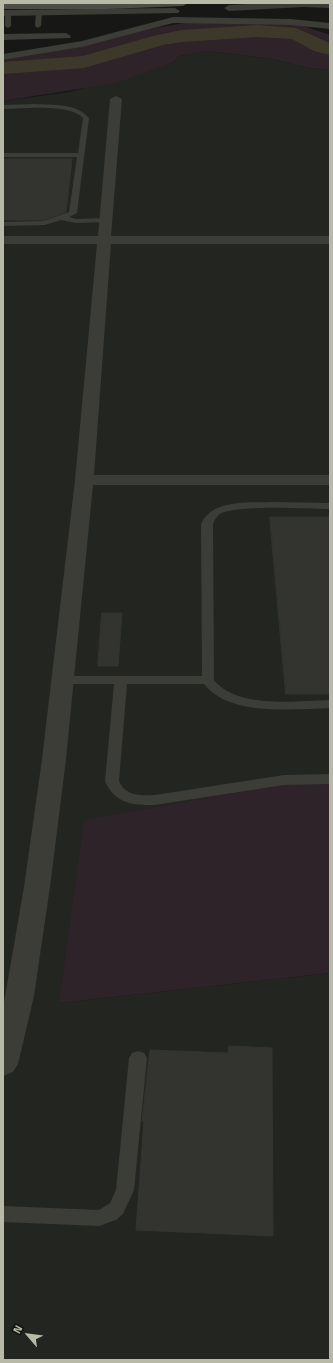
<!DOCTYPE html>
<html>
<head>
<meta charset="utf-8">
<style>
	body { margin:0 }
	#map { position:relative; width:333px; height:1363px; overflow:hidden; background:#171815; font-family:"Titillium Web",sans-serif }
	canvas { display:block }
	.frame { position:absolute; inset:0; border:4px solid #b8b9a6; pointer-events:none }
	.north { position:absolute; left:8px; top:1315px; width:40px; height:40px; -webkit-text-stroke:3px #121310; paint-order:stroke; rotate:298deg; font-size:11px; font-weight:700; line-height:16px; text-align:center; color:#b8b9a6 }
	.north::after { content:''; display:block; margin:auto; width:14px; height:18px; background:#b8b9a6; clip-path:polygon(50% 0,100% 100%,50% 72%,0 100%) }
</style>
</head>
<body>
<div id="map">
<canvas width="333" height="1363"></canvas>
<div class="frame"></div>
<div class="north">N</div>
</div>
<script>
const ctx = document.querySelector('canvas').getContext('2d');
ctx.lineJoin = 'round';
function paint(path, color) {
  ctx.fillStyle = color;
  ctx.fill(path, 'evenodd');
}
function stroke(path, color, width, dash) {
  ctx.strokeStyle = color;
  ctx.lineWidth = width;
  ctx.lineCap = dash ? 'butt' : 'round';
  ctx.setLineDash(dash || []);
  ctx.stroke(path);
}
paint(new Path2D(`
	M208,51L272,59L309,68L330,70V784L59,1003L330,973V1360H3V101L70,92L172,63L180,56Z`), '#232521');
paint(new Path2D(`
	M190,22L301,25L330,35V70L309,68L272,59L208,51L180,56L172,63L116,83L3,101V60L81,47L150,29Z
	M297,782L330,784V973L59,1003L84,820Z`), '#2d2328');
paint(new Path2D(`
	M257,25L296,28L330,43V55L314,51L292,39L257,37L182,42L163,45L84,68L3,74V62L83,56L153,36L182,30Z`), '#3d392a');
const building = new Path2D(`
	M3,159H72L66,212L44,220H3Z
	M270,517H330V694H286Z
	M102,613H122L118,666H98Z
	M229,1046L272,1048L273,1236L136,1230L144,1121H142L150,1050L228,1053Z`);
paint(building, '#333430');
stroke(building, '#32342f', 1);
paint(new Path2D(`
	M39,10L42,12L41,26L38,28L35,26L36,12Z
	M8,11L11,13V26L8,28L5,26V13Z
	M34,104C52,105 77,103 89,118L77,213L69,217L76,219L105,218H108V222L76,223L61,220L45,225L3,226V222L44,221L69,212L77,157H3V153H78L83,118C68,103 23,109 3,109V105Z
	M271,502L330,503V509C306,509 239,504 220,514C216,517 214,520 213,524L214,680C237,709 296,701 330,700V708C292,709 230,717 204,684H127L119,781C125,796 141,796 155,795L284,775L330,774V784L284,785L155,805C133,806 114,803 105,781L114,684H62L57,683L56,680L57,677L62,676H202L201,524C212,499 248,503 271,502Z
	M138,1051L144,1053L147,1058L134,1190L123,1214L116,1220L99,1226L3,1222V1206L99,1210L110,1203L116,1190L129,1058L132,1053Z`), '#3c3d36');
paint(new Path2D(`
	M269,3H330V8L303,7L229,11L224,8L229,5Z
	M175,8L180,11L178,13L3,16V10Z
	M173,17L291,19L330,23V29L291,25L173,23L82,47L3,60V54L82,41Z
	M66,33L71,36L70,38L3,40V34Z
	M116,96L122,99L111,236H330V244H111L94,475H330V485H93L66,759L50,887L34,996L18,1064L13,1072L3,1076V1008L24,887L42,759L75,480L97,244H3V236H98L110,99Z`), '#3c3d36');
paint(new Path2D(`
	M3,3H188L183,6L107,9H3Z`), '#4c4d44');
</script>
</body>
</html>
